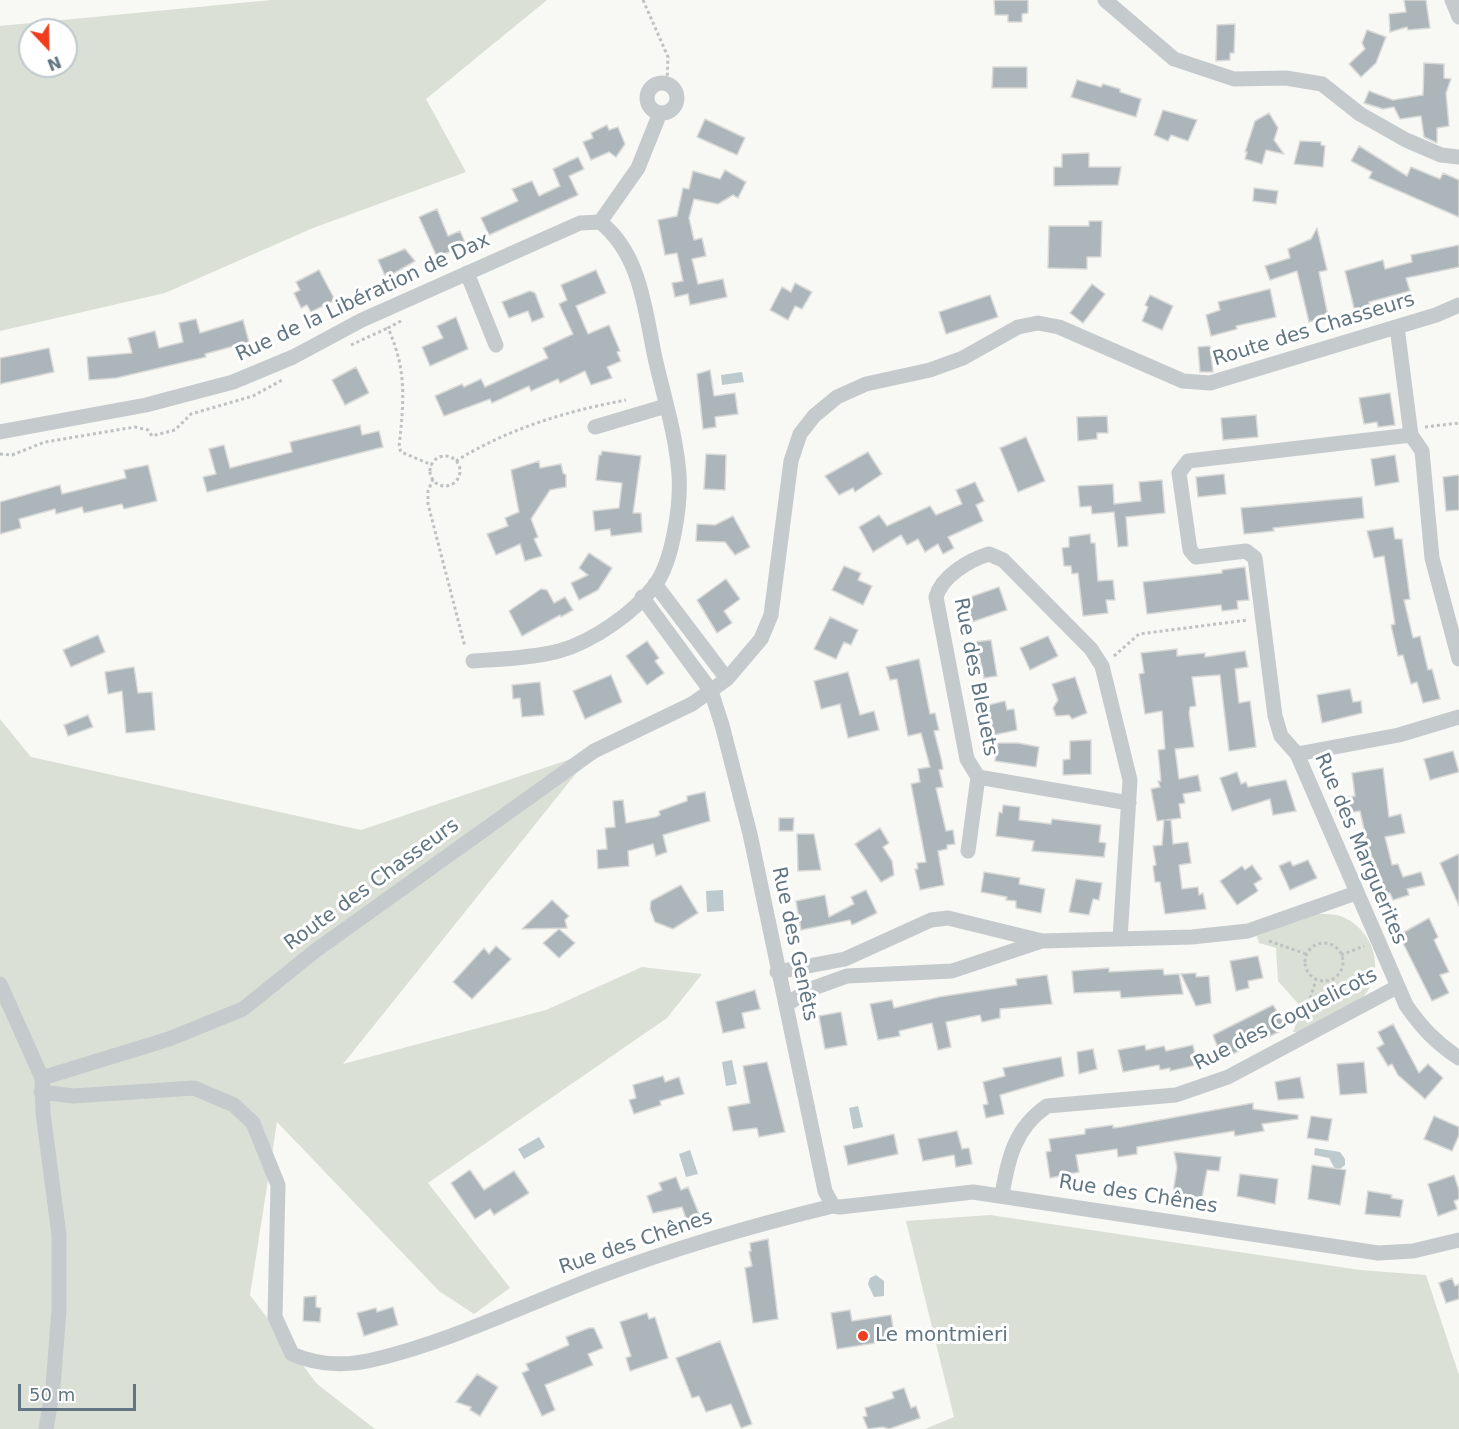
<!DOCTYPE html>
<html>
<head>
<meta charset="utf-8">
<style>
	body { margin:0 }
	#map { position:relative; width:1459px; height:1429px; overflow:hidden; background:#f8f8f5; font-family:"DejaVu Sans",sans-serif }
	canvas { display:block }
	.north { position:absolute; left:18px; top:18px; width:60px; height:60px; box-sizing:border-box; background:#fff; border:2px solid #c0c8cd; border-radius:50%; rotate:158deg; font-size:16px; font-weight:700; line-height:24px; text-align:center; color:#617682 }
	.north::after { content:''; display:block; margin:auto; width:21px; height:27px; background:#ef3d1e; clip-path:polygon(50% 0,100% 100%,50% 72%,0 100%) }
	.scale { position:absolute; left:18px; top:1384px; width:118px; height:27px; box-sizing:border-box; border:3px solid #617682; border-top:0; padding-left:8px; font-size:18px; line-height:21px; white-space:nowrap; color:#617682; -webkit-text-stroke:4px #fff; paint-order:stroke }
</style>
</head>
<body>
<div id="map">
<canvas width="1459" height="1429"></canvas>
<div class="north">N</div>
<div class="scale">50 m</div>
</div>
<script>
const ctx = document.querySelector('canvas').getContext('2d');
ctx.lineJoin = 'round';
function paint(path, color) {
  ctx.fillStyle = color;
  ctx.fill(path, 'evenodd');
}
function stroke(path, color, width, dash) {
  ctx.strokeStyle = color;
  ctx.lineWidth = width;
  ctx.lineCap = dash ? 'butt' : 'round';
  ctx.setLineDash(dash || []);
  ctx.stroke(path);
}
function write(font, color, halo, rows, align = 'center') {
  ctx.font = font + ' "DejaVu Sans",sans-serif';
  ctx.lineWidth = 6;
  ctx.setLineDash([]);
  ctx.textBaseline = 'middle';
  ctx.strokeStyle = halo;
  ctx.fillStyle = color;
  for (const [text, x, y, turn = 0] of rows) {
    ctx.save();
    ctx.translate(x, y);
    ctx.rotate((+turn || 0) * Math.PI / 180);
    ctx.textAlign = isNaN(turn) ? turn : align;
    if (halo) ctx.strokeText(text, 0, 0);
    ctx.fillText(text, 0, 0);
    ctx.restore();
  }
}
paint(new Path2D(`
	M271,0H547L426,99L466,172L313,228L165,293L0,331V26ZM30,30H66V66H30Z
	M0,719L31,757L361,830L594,751L343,1064L546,1010L642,967L702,974L667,1018L428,1183L510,1288L474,1314L439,1291L277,1122L250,1295L317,1384L375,1429H0Z
	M1315,914C1326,914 1337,913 1347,919C1375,934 1386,973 1362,998C1352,1008 1316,1024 1301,1032H1293L1302,1008L1278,981L1276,948L1259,943L1257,936Z
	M990,1215L1360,1270L1426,1275L1459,1375V1429H925L954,1417L906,1221Z`), '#dae0d5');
paint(new Path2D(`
	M742,372L744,382L722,385L721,375Z
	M723,890L724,911L707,912L706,891Z
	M732,1060L737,1084L726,1086L722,1062Z
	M858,1106L863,1127L853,1129L849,1108Z
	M539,1137L545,1147L524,1159L518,1149Z
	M1315,1148L1340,1152L1345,1159V1165L1340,1169H1335L1329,1158L1314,1155Z
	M690,1150L698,1174L686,1177L679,1154Z
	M876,1275L884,1281V1296L874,1297L868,1284L870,1278Z`), '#bccace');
const building = new Path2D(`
	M994,0H1028V13L1022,14V22H1008V15H995Z
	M1404,0H1426L1430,28L1408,30L1407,27L1390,32L1389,14L1406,12Z
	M1235,24L1234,53H1230V60L1216,61L1217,25Z
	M1367,30L1386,37L1376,63L1361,77L1349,64L1365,49L1362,43Z
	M1424,63L1444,64V78L1451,79L1446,93L1449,126L1437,128V143L1424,137L1421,116L1400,119L1394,107L1383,109L1364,103L1369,91L1393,100L1423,95Z
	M993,67H1027V88H992Z
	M1077,80L1101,87L1103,84L1120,89V92L1141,99L1136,117L1071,97Z
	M1163,110L1197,120L1188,141L1171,135L1168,141L1154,135Z
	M1269,113L1278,128L1274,140L1284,154L1266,150L1262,164L1245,159L1247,152H1245L1255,121Z
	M705,119L745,138L737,155L697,137Z
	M607,125L609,130L618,127L625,144L616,157L609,152L591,160L583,142L593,138L591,133Z
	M1300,141L1321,142V145L1325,146L1323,167L1294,164Z
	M1359,146L1407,176L1411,167L1440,179L1443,173L1459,180V217L1369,178L1372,172L1351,161Z
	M1089,153V167H1121L1118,185L1054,186V167H1062V154Z
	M578,157L584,169L569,176L578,195L489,235L481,218L518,201L512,189L532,181L539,196L560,186L553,169Z
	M725,170L746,182L738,198L733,195L718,204L694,199L689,218L694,240L702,238L706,256L692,259L698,284L723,279L727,297L690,305L688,294L675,297L672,283L683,281L677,253L665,255L658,220L677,216L683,188L689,189L693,171L720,179Z
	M1254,188L1278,191L1276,204L1253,201Z
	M437,209L448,236L460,231L466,245L437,257L419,217Z
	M1089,221H1102L1101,257H1087V269L1048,268L1049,226H1089Z
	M1317,228L1327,270L1319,272L1328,316L1309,322L1297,271L1270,280L1265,266L1290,258L1288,249L1311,239Z
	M1459,245V267L1406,278L1410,291L1369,302L1373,317L1357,320L1345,271L1383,260L1385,269L1412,262L1411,255Z
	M405,249L415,261L386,278L378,260Z
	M319,270L335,300L311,312L307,305L301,308L294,293L300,290L296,282Z
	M596,270L606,293L576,306L588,334L609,325L620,351L617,352L621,361L607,367L612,378L591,385L585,371L560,383L558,379L531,391L529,386L492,403L490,399L444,416L435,396L462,384L464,387L481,379L485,387L548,358L543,348L573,334L559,304L567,300L561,285Z
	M795,283L812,292L802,309L795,306L788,320L770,310L782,287L791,292Z
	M1092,284L1105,294L1083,323L1070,313Z
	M1270,289L1276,317L1236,326L1237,329L1211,336L1206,315L1220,310L1218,302Z
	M530,291L535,293L544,317L532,322L528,311L509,318L502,302Z
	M990,295L998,317L946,334L939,312Z
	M1150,295L1173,306L1162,330L1142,321L1148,307L1145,305Z
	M456,317L468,349L430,366L422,347L443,338L437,326Z
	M196,319L200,333L243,320L249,342L205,354L206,357L116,378L89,380L87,357L132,353L128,338L155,331L159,348L183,342L179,323Z
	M1210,346L1213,372H1200L1198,347Z
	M49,348L54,372L0,384V358Z
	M356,367L369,393L345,405L332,380Z
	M710,370L714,396L735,393L738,414L715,417L716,427L703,429L697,374Z
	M1390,393L1395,425L1378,427L1377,422L1364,424L1359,398Z
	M1256,415L1258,437L1223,440L1221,418Z
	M1107,416L1108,433H1097V439L1078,441L1077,417Z
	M360,425L362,435L379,431L383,447L207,492L203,477L216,474L209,449L224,445L230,468L292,452L290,442Z
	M1026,437L1045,481L1018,492L1000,448Z
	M602,451L641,456L633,513H641L642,532L611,536L610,529L595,531L593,511L619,508L622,483L596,480L599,455H601Z
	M868,452L882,474L855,492L853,488L839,495L825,476Z
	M706,454L726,455L725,490L704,489Z
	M1395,455L1399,482L1375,486L1371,459Z
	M539,461L540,468L561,464L563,473L566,475V487L550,490L531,519L538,537L534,539L542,556L525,561L520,544L496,555L487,534L508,526L505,518L519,512L511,470Z
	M148,465L157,501L124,509L122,504L84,513L82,507L56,514L55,509L19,519L21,528L0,534V502L60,485L62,494L126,478L124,470Z
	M1224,474L1226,494L1198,497L1196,477Z
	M1459,475V510L1446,511L1443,477Z
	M1162,480L1165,513L1126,517L1128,546L1118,547L1114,512L1092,514L1091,506L1080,507L1078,486L1113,484L1114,504L1141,501L1139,482Z
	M975,482L984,501L976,505L983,521L948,537L954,548L943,554L938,544L925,552L918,539L907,545L901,535L873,552L859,527L879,515L887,526L930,506L936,515L962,504L956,490Z
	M1362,497L1364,518L1273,528L1274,531L1244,534L1241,508Z
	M733,516L750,547L735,555L725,542L696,541L697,524L715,525Z
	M1393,527L1395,539H1402L1410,599L1404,600L1413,638L1420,636L1428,670L1432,669L1440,699L1423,703L1417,682L1411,684L1403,655L1398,656L1391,625L1395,624L1384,556L1374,558L1367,531Z
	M1090,534L1091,543H1095L1098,581L1113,580L1115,600H1106L1108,613L1083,616L1078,573L1072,574L1071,566H1064L1062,548L1069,547V537Z
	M589,553L612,568L598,590L579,600L571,583L588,575L579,568Z
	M844,566L861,573L858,580L872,586L863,605L832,590Z
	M1245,567L1249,600L1237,601L1238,609L1222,611L1221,605L1147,614L1143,582L1222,573V570Z
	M726,579L740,599L724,611L732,623L717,633L697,600Z
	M999,587L1007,610L972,622L965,599Z
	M541,589L547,590L554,603L565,597L573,610L561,617L560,615L522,636L509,611Z
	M830,617L858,630L851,645L844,642L836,659L814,649Z
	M98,635L105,652L71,667L63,650Z
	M1048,636L1058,656L1030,670L1020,648Z
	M991,640L997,676L984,678L981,663L977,664L974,642Z
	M647,641L659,658L655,661L664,673L647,685L626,656Z
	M1177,649V656L1205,653V657L1245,651L1248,667L1235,669L1239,703L1250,701L1256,747L1229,751L1220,675L1192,677L1196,706L1190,707L1189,713L1194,747L1175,749L1179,779L1198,775L1201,791L1183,794L1185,803L1179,804L1181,818L1166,820H1171L1173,844L1188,842L1191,863L1179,865L1182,889L1198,887L1199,895L1203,893L1206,909L1165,914L1160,882H1155L1153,866L1156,865L1153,846L1162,845L1164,820L1157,821L1151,789L1160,787L1158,781H1161L1158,750L1165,749L1162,711L1145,714L1139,674L1144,673L1141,653Z
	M919,659L930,714L935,713L939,730L934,731L941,758L943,769L939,770L943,787L936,788L946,831L953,830L955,844L947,845V849L938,851L944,885L920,890L915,869H918L917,863L926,862L911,784L920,782L918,769L930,767L921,733L908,736L897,679L890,680L886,667Z
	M134,667L138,693L152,692L155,730L126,733L122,691L108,694L105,672Z
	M848,672L860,715L874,711L879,730L848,738L840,704L821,709L814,681Z
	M611,675L622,702L585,719L573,691Z
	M1075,677L1087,713L1072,719L1069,715L1056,716L1053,708L1058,700L1052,684Z
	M540,682L544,715L522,717L520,698L513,699L512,685Z
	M1350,689L1353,702L1361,701L1362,713L1322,723L1317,695Z
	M1005,701L1007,710L1014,709L1017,730L989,736L984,706Z
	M88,715L93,727L68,736L64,725Z
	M1091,740V774L1063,775V760L1070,759V741Z
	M998,743H1018L1039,747L1036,767L995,761Z
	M1453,751L1459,772L1430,780L1424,759Z
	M1383,768L1389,817L1401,814L1405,833L1385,837L1392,865L1398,864L1403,877L1421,872L1425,885L1407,889L1409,895L1393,900L1390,893L1386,895L1368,847L1360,811L1337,815L1333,800L1355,796L1352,773Z
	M1237,772L1241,784L1246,782L1248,787L1286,780L1296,811L1273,815L1270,799L1232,811L1220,778Z
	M705,792L710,821L663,835L667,852L656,856L653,844L628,851L629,866L598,869L597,850L607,849L605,828L615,827L613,801L623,800L626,823L656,817L660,815L659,811L687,801V796Z
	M1003,805L1020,807L1019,820L1051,824L1052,819L1101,825L1099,842L1106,843L1104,857L1032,851L1034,841L996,836L999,812L1002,813Z
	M779,818H794L793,831H779Z
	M880,828L889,843L883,847L892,861L894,875L881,882L855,844Z
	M797,834H814L821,870L798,871Z
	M1459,854V906L1440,863Z
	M1308,860L1317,878L1290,890L1279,866L1290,861L1293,866Z
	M1252,865L1262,879L1254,884L1258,891L1237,905L1220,881L1242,866L1245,870Z
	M984,872L1020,878L1019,884L1045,889L1041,913L1016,908V901L1006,900L1007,897L981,892Z
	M1076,879L1102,883L1099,900L1093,899L1089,915L1069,912Z
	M681,885L698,913L673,929L655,922L650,909L651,901Z
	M866,890L877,913L852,925L850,920L801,930L796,901L825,895L829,917L854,904L851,897Z
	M552,900L569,916L565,920L567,928L522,929Z
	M1429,918L1438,937L1434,940L1449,972L1440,975L1449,993L1432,1001L1399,935Z
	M559,929L575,943L559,958L543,943Z
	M496,946L511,959L472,999L453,982L484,948L489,954Z
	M1258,956L1263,978L1248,981L1249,988L1236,991L1230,961Z
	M1109,968V972L1163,969L1164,975L1179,974L1183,994L1121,998L1120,991L1074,993L1072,971Z
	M1196,973V977L1209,976L1211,1003L1196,1006L1181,974Z
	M1047,975L1052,1004L1000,1009V1018L982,1022L980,1015L946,1022L951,1047L938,1050L932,1023L899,1031L900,1036L878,1040L870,1004L892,1000L894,1008L939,997L1017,985L1016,979Z
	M755,990L760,1009L742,1013L745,1028L723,1033L716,1002Z
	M1273,1005L1287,1028L1222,1059L1213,1035Z
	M841,1012L847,1045L825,1049L819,1016Z
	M1393,1024L1419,1073L1428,1064L1443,1078L1425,1099L1398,1075L1392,1064L1388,1066L1377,1048L1384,1044L1378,1032Z
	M1145,1045L1146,1050L1164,1046L1166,1051L1193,1045L1197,1065L1170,1071V1068L1160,1070L1159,1065L1123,1072L1118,1050Z
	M1093,1049L1097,1069L1079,1074L1077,1052Z
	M1061,1057L1064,1076L1000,1095L1004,1114L986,1118L983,1105L988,1104L983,1082L1005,1076L1003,1068Z
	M767,1062L785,1132L759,1137L757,1128L733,1131L728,1107L750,1103L743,1066Z
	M1364,1062L1367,1093L1340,1095L1337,1064Z
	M663,1076L665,1082L679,1077L684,1094L660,1101L661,1105L634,1114L629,1100L636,1098L633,1085Z
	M1300,1077L1304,1098L1278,1100L1275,1082Z
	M1253,1103V1109L1298,1115V1119L1262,1124L1264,1131L1235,1136L1234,1131L1137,1147V1154L1118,1157L1117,1149L1076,1155L1079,1172L1050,1178L1046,1152L1051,1151L1049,1139L1085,1134V1129L1113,1125V1128L1121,1127Z
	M1311,1116L1332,1119L1328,1141L1307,1138Z
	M1434,1116L1459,1127V1135L1452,1151L1424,1139Z
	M957,1131L962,1149L969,1148L972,1164L956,1167L954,1155L923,1161L918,1139Z
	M894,1134L898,1154L848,1165L844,1146Z
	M1174,1152L1221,1157L1219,1171L1207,1170L1202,1198L1173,1193L1177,1167Z
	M1312,1165L1346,1170L1340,1205L1308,1199Z
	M470,1170L484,1190L514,1171L529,1193L494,1215L490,1209L475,1219L451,1183Z
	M1240,1174L1278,1179L1275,1204L1237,1196Z
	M1454,1175L1459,1190V1199L1454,1201L1457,1209L1438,1216L1428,1184Z
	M676,1177L681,1190L688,1187L701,1219L688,1224L682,1207L653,1213L647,1196L662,1190L659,1183Z
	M1368,1191L1392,1195L1391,1198L1403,1200L1400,1217L1365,1214Z
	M768,1239L778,1319L753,1323L745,1268L752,1266L749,1252L751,1251L750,1243Z
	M1452,1278L1455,1286L1459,1284V1299L1446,1303L1439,1283Z
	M316,1296V1307L321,1308L320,1322L303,1321L304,1297Z
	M393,1307L398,1325L364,1336L357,1313L376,1308L377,1312Z
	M850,1310L852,1321L891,1315L895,1340L837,1349L831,1313Z
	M647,1313L649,1319L655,1317L668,1358L630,1371L626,1358L631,1356L620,1322Z
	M589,1328H594L603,1348L588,1354L593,1365L545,1385L555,1410L542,1416L522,1373L529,1370L526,1364L569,1345L566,1337Z
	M720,1341L752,1424L741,1428L731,1404L706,1412L699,1396L692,1398L676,1358Z
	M477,1374L498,1387L480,1416L470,1410L471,1407L456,1402Z
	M904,1388L911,1408L916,1406L920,1418L889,1429L883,1427L868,1429L863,1417L867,1416L865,1408L894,1398L892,1392Z`);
paint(building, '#acb6ba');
stroke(building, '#d9d9d7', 1.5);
stroke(new Path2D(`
	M643,0L668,57L667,83
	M401,321L388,328C407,370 404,401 399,447L401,452L432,465
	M351,345L388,328
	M1425,427L1459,423
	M0,454L12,455L45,442L135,427L148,430L152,436L175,430L191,414L253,396L284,379
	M430 471a15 15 0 1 1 30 0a15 15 0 1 1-30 0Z
	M456,461C507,429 567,411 626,400
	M433,479L428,491V504L465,647
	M1114,656L1139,634L1248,620
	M1269,941L1306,954
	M1305 962a19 19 0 1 1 38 0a19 19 0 1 1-38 0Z
	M1341,955L1364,946
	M1303,1021L1316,980`), '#bec2c3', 3, [3, 3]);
stroke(new Path2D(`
	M1105,0L1174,59L1234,79L1286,78L1322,84L1360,114L1406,140L1441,155L1459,157
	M1452,0L1459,17
	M647 98a15 15 0 1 1 30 0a15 15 0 1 1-30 0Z
	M600,222L638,168L660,113
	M467,273L496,345
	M1397,327L1411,435L1422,451L1432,558L1459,659
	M595,427L666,406
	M0,432L146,405L233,382L293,357L362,320L580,223L600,222C641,254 645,311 655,358C664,397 676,435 679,474C681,504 673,561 655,585C634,613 592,642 559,651C531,658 501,659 473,661
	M1411,435L1188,461L1179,473L1190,550L1196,557L1246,551L1255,558L1275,716L1281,736L1297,754L1406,1005C1421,1027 1436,1043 1459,1058
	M655,584L727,679
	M642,597L711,691L722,725L750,834L825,1191L833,1206
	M1297,754L1399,735L1459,717
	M968,851L978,777
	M1120,939L1130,780L1102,666L1091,649L1003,560L989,554C969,560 942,576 936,597L967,759L978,777L1129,803
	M777,972L845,959L931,920L948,918L1042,941L1192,937L1248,931L1356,893
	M0,984L42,1078L43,1113L59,1235V1310L53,1387L46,1429
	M786,1005L808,990L847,976L952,971L1042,941
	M42,1078L169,1039L243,1009L315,951L594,751L692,704L727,679L761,639L771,615L791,461L800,434L814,416L837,397L866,384L930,370L963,358L1018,327L1038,323L1059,327L1183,381L1210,383L1436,315L1459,305
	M41,1092L73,1096L194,1088L234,1105L253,1123L278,1185L275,1317L292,1354C317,1365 346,1366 372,1360C450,1342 524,1305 598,1277C675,1248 754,1225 833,1206L840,1207L973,1192L1378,1253L1413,1251L1459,1240
	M1002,1195C1008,1158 1015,1128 1047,1106L1176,1095L1228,1077L1397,987`), '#c5cacd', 15);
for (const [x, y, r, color] of [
	[863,1336,6,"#ef3d1e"]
]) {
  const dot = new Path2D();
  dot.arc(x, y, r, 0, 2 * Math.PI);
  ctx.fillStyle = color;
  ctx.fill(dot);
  stroke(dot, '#fff', 2);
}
write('20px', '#617682', '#fff', [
	["Rue de la Libération de Dax",363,298,-25],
	["Route des Chasseurs",1314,330,-17],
	["Rue des Bleuets",975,677,79],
	["Rue des Marguerites",1360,849,67],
	["Route des Chasseurs",372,885,-36],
	["Rue des Genêts",794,944,78],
	["Rue des Coquelicots",1286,1020,-27],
	["Rue des Chênes",1138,1195,9],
	["Rue des Chênes",636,1243,-19]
]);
write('20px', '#617682', '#fff', [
	["Le montmieri",875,1336]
], 'left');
</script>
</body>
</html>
